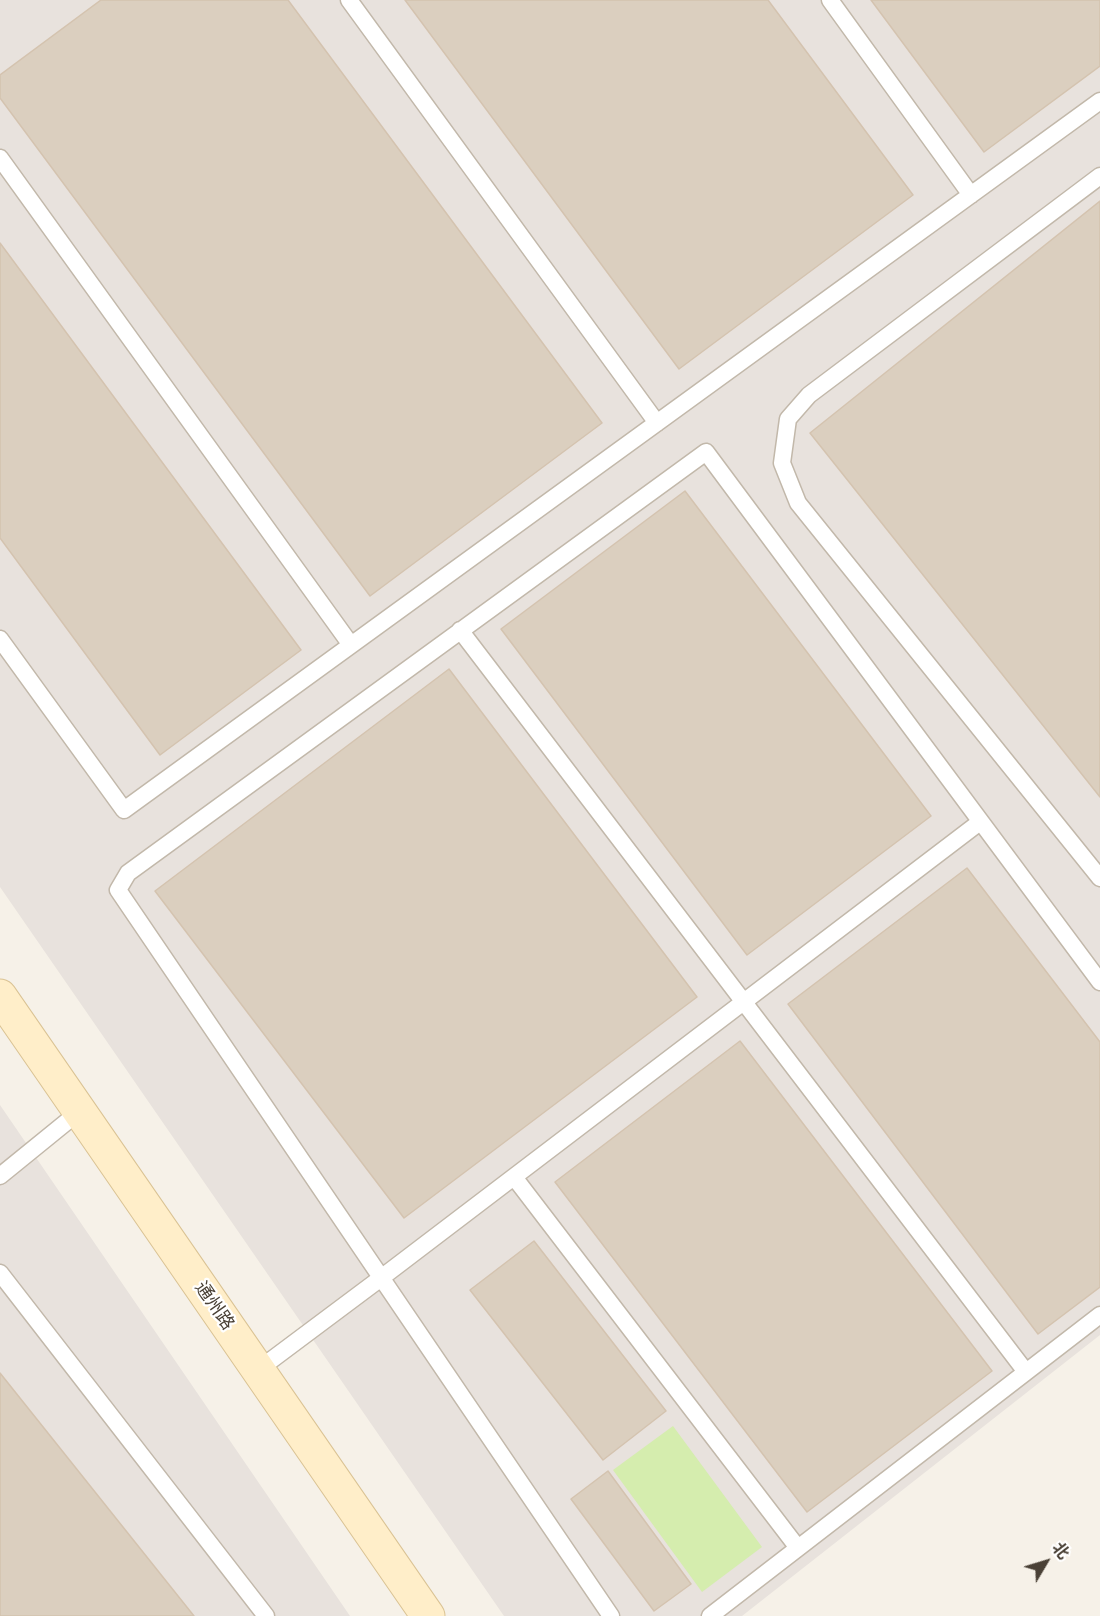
<!DOCTYPE html>
<html>
<head>
<meta charset="utf-8">
<style>
	body { margin:0 }
	#map { position:relative; width:1100px; height:1616px; overflow:hidden; background:#f6f1e8; font-family:"Fira Sans Condensed","Noto Sans SC",sans-serif }
	canvas { display:block }
	.north { position:absolute; left:1016px; top:1532px; width:60px; height:60px; -webkit-text-stroke:4px #fff; paint-order:stroke; rotate:52deg; font-size:16px; font-weight:700; line-height:24px; text-align:center; color:#4a4136 }
	.north::after { content:''; display:block; margin:auto; width:21px; height:27px; background:#4a4136; clip-path:polygon(50% 0,100% 100%,50% 72%,0 100%) }
</style>
</head>
<body>
<div id="map">
<canvas width="1100" height="1616"></canvas>
<div class="north">北</div>
</div>
<script>
const ctx = document.querySelector('canvas').getContext('2d');
ctx.lineJoin = 'round';
function paint(path, color) {
  ctx.fillStyle = color;
  ctx.fill(path, 'evenodd');
}
function stroke(path, color, width, dash) {
  ctx.strokeStyle = color;
  ctx.lineWidth = width;
  ctx.lineCap = dash ? 'butt' : 'round';
  ctx.setLineDash(dash || []);
  ctx.stroke(path);
}
function write(font, color, halo, rows, align = 'center') {
  ctx.font = font + ' "Fira Sans Condensed","Noto Sans SC",sans-serif';
  ctx.lineWidth = 4.5;
  ctx.setLineDash([]);
  ctx.textBaseline = 'middle';
  ctx.strokeStyle = halo;
  ctx.fillStyle = color;
  for (const [text, x, y, turn = 0] of rows) {
    ctx.save();
    ctx.translate(x, y);
    ctx.rotate((+turn || 0) * Math.PI / 180);
    ctx.textAlign = isNaN(turn) ? turn : align;
    if (halo) ctx.strokeText(text, 0, 0);
    ctx.fillText(text, 0, 0);
    ctx.restore();
  }
}
paint(new Path2D(`
	M0,0H1100V1335L742,1616H504L0,887Z
	M0,1105L350,1616H0Z`), '#e8e2dd');
paint(new Path2D(`
	M673,1426L762,1547L702,1592L613,1470Z`), '#d5edae');
const building = new Path2D(`
	M101,0H288L602,423L370,596L0,98V75Z
	M405,0H768L913,195L679,369Z
	M871,0H1100V66L984,152Z
	M1100,201V797L810,433Z
	M0,243L301,650L160,755L0,538Z
	M685,491L931,816L747,955L501,629Z
	M449,669L697,997L404,1218L155,891Z
	M967,868L1100,1042V1287L1038,1334L788,1004Z
	M740,1041L992,1371L807,1512L555,1182Z
	M534,1241L666,1411L603,1460L470,1290Z
	M0,1373L194,1616H0Z
	M608,1471L691,1584L654,1611L571,1499Z`);
paint(building, '#dbcfbf');
stroke(building, '#d4c3af', 1.5);
const lane = new Path2D(`
	M349,0L657,423
	M830,0L971,195
	M0,158L351,645
	M1100,176L809,395L788,419L782,463L798,503L1100,878
	M460,630L1026,1372
	M0,639L124,810L1100,101
	M0,1176L80,1111
	M514,1177L798,1548
	M0,1273L266,1616
	M258,1370L381,1278L980,822
	M611,1616L118,890L128,873L706,452L1100,982
	M710,1616L1100,1315`);
const secondary = new Path2D(`
	M0,996L428,1616`);
stroke(lane, '#c2b8aa', 19);
stroke(secondary, '#dac394', 35);
stroke(lane, '#fff', 16);
stroke(secondary, '#ffeec9', 33);
write('18px', '#4a4136', '#fff', [
	["通州路",214,1306,55]
]);
</script>
</body>
</html>
